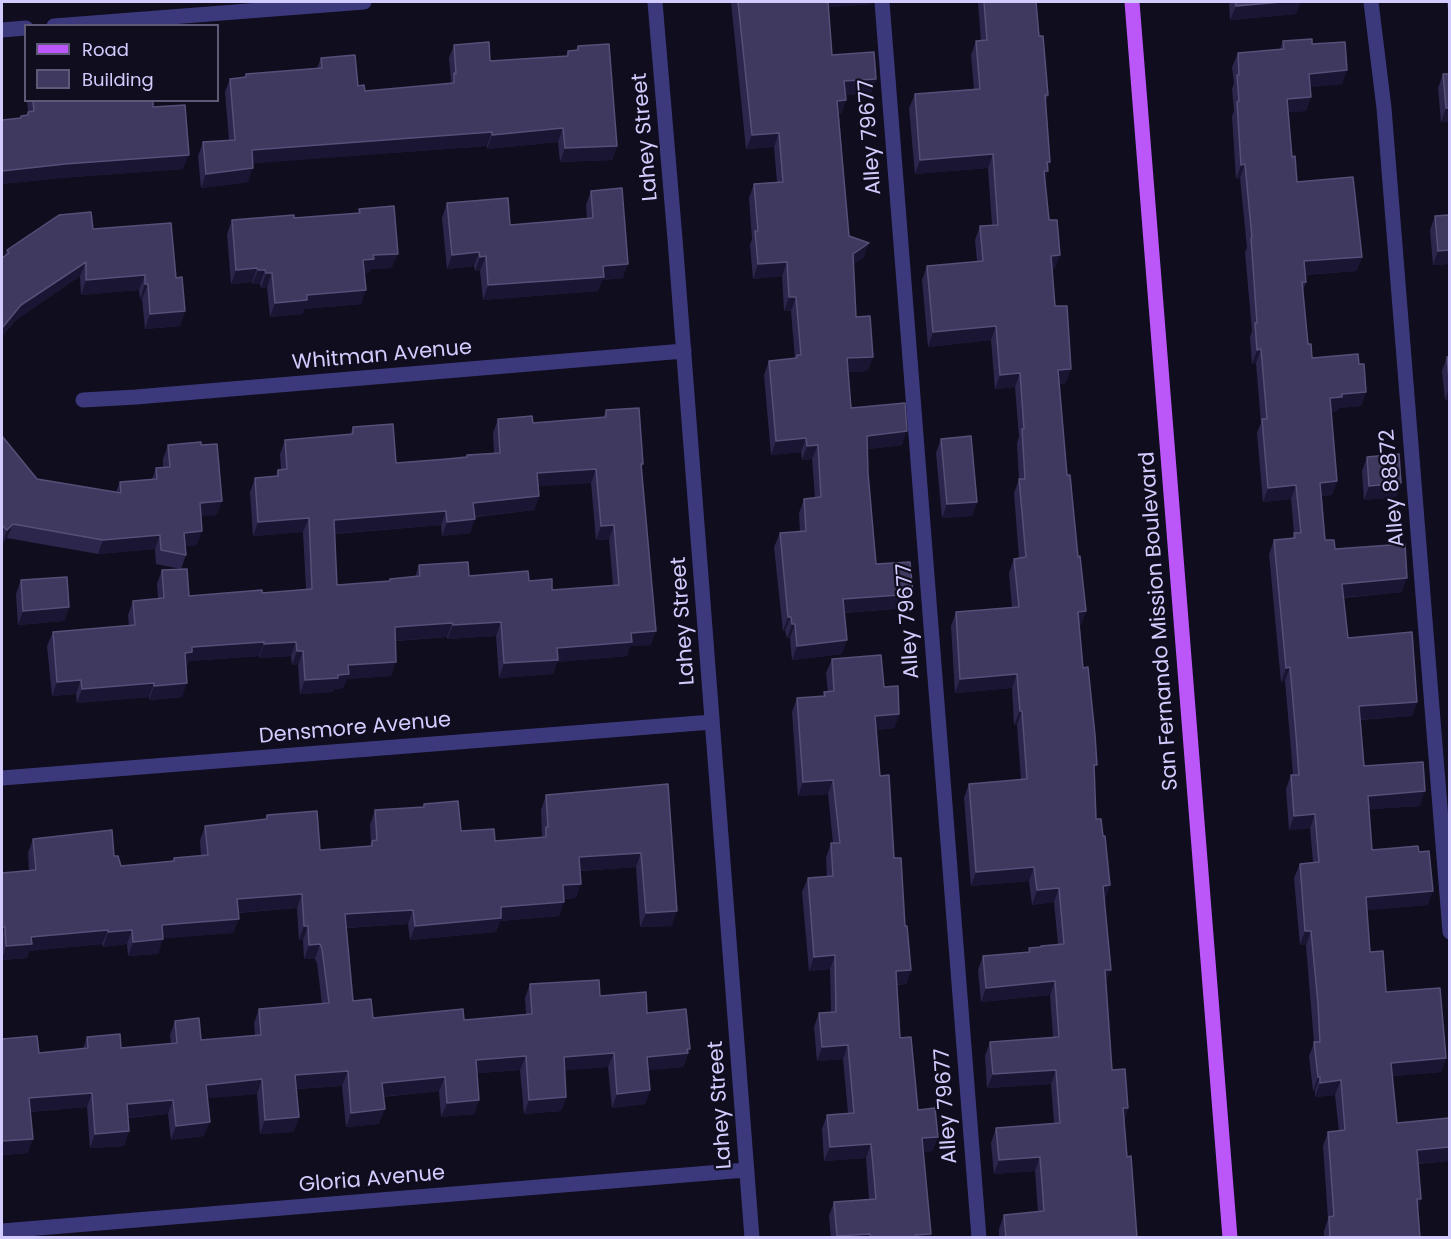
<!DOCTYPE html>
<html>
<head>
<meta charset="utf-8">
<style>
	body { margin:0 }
	#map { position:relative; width:1451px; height:1239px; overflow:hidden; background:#100d1e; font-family:Poppins,sans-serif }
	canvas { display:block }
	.frame { position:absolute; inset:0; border:3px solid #d1ccfd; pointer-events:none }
	.legend { position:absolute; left:24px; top:24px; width:195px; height:78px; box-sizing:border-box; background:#100d1e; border:2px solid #5d5977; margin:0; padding:8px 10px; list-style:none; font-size:18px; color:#d1ccfd }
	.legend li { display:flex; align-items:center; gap:12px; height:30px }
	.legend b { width:30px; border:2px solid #5d5977 }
</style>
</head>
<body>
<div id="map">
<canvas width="1451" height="1239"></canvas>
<div class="frame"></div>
<ul class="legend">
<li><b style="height:8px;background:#bb57f9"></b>Road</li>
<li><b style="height:16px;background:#3f385f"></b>Building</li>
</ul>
</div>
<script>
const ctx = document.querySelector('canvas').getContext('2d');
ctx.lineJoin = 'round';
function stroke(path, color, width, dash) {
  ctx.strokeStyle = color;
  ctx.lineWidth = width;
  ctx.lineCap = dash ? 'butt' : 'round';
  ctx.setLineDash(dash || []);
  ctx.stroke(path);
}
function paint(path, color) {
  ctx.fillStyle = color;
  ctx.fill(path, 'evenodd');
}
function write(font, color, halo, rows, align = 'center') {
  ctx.font = font + ' Poppins,sans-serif';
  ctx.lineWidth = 4.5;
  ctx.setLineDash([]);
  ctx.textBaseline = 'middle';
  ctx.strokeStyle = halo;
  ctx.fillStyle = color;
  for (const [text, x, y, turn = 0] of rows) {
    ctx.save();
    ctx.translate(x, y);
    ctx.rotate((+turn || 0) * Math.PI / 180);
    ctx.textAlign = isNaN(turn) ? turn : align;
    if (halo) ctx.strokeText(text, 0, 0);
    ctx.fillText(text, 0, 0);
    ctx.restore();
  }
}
stroke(new Path2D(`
	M655,2L675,239L752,1238
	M882,2L979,1238
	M1371,2L1384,108L1450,932
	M54,26L364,2
	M2,30L26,28
	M83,400L136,397L684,351
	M2,778L712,722
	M2,1231L746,1170`), '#3b397c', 15);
stroke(new Path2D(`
	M1132,2L1230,1238`), '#bb57f9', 15);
paint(new Path2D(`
	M731,2H873L872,4L828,7L832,55L876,79L871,93L845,95L846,100L841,114H839L849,236L864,257L853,264L856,317L868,371L848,372L851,408L902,445L868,449V473L876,564L907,608L844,613L842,654L792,660L790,638H787L785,631H783L774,547L780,533L800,532L799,513L804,499L815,498L812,459L802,460L801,452L771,455L764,375L769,361L795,359L791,311H784L782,276L753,279L750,245L752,239L749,198L754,184L777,182L774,147L746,149Z
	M978,2H1036L1039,36L1048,95L1046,101L1050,162L1045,179L1049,220L1055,269H1052L1055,306L1066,383L1059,384L1067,475L1086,611L1081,625H1079L1083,668L1094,771L1096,819L1103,836L1110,885L1105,899L1104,900L1106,984L1112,1070L1128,1108L1124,1121L1127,1157L1137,1238H999V1229L1004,1215L1038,1212L1035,1171L994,1174L991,1143L996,1128L1054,1123L1051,1084L987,1088L985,1056L990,1042L1053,1037L1050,995L981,1002L978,970L983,956L1028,952L1029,948L1041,947V946L1058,944L1054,902L1032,905L1029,881L971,886L964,798L969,784L1021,780L1017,725H1014L1012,688L955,693L951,626L956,612L1012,607L1009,573L1014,559L1019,558L1014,493L1019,479L1017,443L1019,437L1015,387L995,389L991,340L928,347L922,280L927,266L977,262L975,240L980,226L992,225L988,168L915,174L909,108L915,94L974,89L971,55L976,41H981Z
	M1229,2H1300L1296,14L1230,20Z
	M1447,2H1449V20Z
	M1283,41L1312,44L1342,84L1310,87L1311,97L1306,111L1288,112L1292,157L1297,182L1362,257L1356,271L1305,275L1306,282L1303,290L1308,344L1312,358L1359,364L1366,392L1361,406L1338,408L1337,411L1331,412L1337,481L1332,495L1322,496L1325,540L1335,549L1402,592L1343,598L1348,638L1417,702L1412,716L1360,720L1364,766L1420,806L1369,809L1372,850L1428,905L1367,910L1370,952L1386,992L1446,1058L1441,1072L1392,1076L1397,1123L1449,1161L1418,1164L1421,1199L1418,1208L1420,1238H1324V1231L1328,1219L1323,1146L1328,1132L1339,1131L1335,1095L1315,1097V1091H1313L1309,1056L1314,1043L1312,1018L1306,945H1300L1294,878L1300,864L1313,862L1310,828L1289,830L1286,789L1291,775H1293L1291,749L1285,681L1281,682L1269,554L1274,540L1292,539L1294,533L1291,499L1263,502L1257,433L1261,423L1256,363L1252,364L1250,337L1252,331L1245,252L1247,248L1240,178L1236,179L1232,116L1234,111L1232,89L1234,83L1232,67L1238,53L1280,49Z
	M454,45L490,61L566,56L568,51L576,50L578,46L617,146L612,160L560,162L558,142L487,149V146L253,163L248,182L201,188L198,156L203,142L229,140L225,92L230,79L244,77L246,74L317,68L321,58L365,91L450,84L451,81L449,58Z
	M1443,74L1449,122H1441L1438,88Z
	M27,100H153V107L183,169L60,178L2,184V120L20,118L21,116L27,115L28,112Z
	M591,191L623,278L602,280L598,291L483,300L480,271H475L474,266L447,269L442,218L447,203L510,225L587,218L586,205Z
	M359,209L392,268L370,269L369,273H365L361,304L304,309L302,314L270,317L267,287L261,288L260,284H252V282L231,284L227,234L232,220L294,218L358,213Z
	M1435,216L1449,264L1433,265L1430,230Z
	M93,229L176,278L185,311L180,326L145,329L142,299H140L139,290L81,295L80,276L16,320L2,336V258L4,257L7,250Z
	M1447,357H1449V400H1445L1442,371Z
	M606,410L643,464L642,467L651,645L630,646L627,656L557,662L553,674L499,678L496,636L447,639V637L396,641L391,676L347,679L343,688L334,689L333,692L300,694L298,665H292L291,656L259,658V656L189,661L187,666H186L182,697L149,700V697L77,703L76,694L52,696L47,646L53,632L129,626L128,615L133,601L158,599L157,584L162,570L189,596L262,593L306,589L303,532L253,536L250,492L255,478L276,476L278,470H281L280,454L285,440L350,435L353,427L396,463L447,459L466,457L467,455L494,453L493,433L498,419L533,423L603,418ZM591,483L596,540L609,539L613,585L552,590L529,581L469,576L419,565L415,577L390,579L389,581L337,585L335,534L441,525L442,536L470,533L475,517L534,510L539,496L538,486Z
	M2,436L37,479L116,492L120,482L152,479L156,468H163V459L168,445L217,515L201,516L197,545L185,546L186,555L181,569L156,564L155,549L98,554L7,538L2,544Z
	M941,439L977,502L972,516L942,518L936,453Z
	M1367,457L1401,483L1396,497L1364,500L1362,471Z
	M21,580L69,607L64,621L18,625L16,594Z
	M832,659L884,687L899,714L894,728L876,730L880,776L905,926L911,970L906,984L897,985L900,1038L918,1110L938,1137L932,1151L923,1152L931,1234L930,1238H831L829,1216L834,1202L869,1199L866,1158L824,1161L822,1129L827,1115L848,1113L843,1059L817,1061L814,1027L819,1013L831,1012L830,969L809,971L802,892L808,878L827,877L826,858L831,843H833L828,794L798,796L792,712L797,698L823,696L824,692H828L826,673Z
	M668,784L672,926L640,927L636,867L580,871L576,898L564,899L559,916L500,921L496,932L410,940L408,924L346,928L353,1001L373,1018L464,1020L526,1014L525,998L530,984L600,996L647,1013L690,1049L683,1067L648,1070L650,1090L645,1104L612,1108L608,1067L565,1070L566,1097L561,1111L524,1114L520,1070L477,1073L479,1100L474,1114L441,1117L439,1091L383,1097L379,1124L346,1127L342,1086L296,1089L299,1117L293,1132L260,1134L257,1094L207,1098L204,1136L171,1140L168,1114L128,1118L129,1131L124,1146L90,1148L87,1107L30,1112L28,1153L2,1155L39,1053L83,1049L87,1037L121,1048L171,1044L170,1035L175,1021L201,1040L255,1035L254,1023L259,1009L322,1004L317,963L315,959H304L303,940H299L297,908L238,913L233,933L163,938L158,954L128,956L127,944L103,947L102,944L29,951L27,958L2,960V873L29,870L28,853L33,839L114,856L121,866L172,861L174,858L201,855L200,840L205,826L265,819L267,815L320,850L370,846L371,842L370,825L375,810L422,808L424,804L461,831L495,841L542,837L541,810L546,795Z`), '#2d264c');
paint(new Path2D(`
	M824,2H873L872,4L822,8Z
	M1281,2H1300L1296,14L1230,20L1236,6Z
	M1347,70L1342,84L1304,88L1309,74Z
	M876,79L871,93L839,96L844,81Z
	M1311,97L1306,111L1282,113L1287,99Z
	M846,100L841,114L832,115L837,101Z
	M1446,108H1449V122H1441Z
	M563,128L558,142L487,149L492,135Z
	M492,132L487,146L247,164L252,150Z
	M779,133L774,147L746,149L752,135Z
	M617,146L612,160L560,162L565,148Z
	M993,154L988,168L915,174L920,160Z
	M189,155L183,169L60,178L2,184V171L65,164Z
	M1047,162H1050L1047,171H1048L1043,185H1039Z
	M1245,164L1240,178L1236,179L1241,165Z
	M253,168L248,182L201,188L206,174Z
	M869,243L864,257L848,268L853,254Z
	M1449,250V264L1433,265L1438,251Z
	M479,252L474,266L447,269L452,255Z
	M398,254L392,268L370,269L369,273L358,274L363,260L373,255Z
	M1060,255L1055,269L1046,270L1051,256Z
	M486,256L480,271H475L480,257Z
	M1362,257L1356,271L1299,275L1304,261Z
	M86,262L80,276L16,320L2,336V328L21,305Z
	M787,262L782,276L753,279L758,264Z
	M628,264L623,278L602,280L598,291L483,300L488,285L603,266Z
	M257,268L252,282L231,284L236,270Z
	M258,270H265L260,284H252Z
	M266,273H272L267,287L261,288Z
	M145,275L139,290L81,295L86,280Z
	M145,284H148L142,299H140Z
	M366,290L361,304L304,309L302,314L270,317L275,303L307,295Z
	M789,297H796L791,311H784Z
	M185,311L180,326L145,329L150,314Z
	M996,326L991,340L928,347L933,332Z
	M1261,349L1256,363L1252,364L1257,350Z
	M873,357L868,371L842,372L847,358Z
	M1071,369L1066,383L1053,384L1058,370Z
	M1020,373L1015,387L995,389L1000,375Z
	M1449,388V400H1445Z
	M1366,392L1361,406L1338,408L1337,411L1325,412L1330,398L1342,394Z
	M907,431L902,445L862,450L867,436Z
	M806,438L801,452L771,455L776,441Z
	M818,445L812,459L802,460L807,446Z
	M596,469L591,483L532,487L537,473Z
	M1337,481L1332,495L1315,497L1320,483Z
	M1401,483L1396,497L1364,500L1369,486Z
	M1296,485L1291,499L1263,502L1268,488Z
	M539,496L534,510L468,517L473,503Z
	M222,501L217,515L194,517L200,503Z
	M977,502L972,516L942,518L947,504Z
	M446,511L441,525L329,534L334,520Z
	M309,518L303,532L253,536L258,522Z
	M475,519L470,533L442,536L447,522Z
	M13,524L7,538L2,544L7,530Z
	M614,525L609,539L596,540L601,526Z
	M202,531L197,545L179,547L184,533Z
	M160,535L155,549L98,554L103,540Z
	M1407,578L1402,592L1336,598L1342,584Z
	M913,594L907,608L838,613L843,599Z
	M69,607L64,621L18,625L23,611Z
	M1086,611L1081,625L1073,626L1078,612Z
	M788,617H791L785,631H783Z
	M501,622L496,636L447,639L453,625Z
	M452,623L447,637L390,641L395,627Z
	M792,624H795L790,638H787Z
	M656,631L651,645L630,646L627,656L557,662L553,674L499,678L504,663L557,648L631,633Z
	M847,640L842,654L792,660L797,646Z
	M264,642L259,656L189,661L187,666L180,667L185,653L192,647Z
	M296,642L291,656L259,658L264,644Z
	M297,651H303L298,665H292Z
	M396,662L391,676L347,679L343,688L334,689L333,692L300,694L305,680L338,675L348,665Z
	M1290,667L1285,681L1281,682L1286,668Z
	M1017,674L1012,688L955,693L960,679Z
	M81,680L76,694L52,696L57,682Z
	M154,683L149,697L77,703L82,689Z
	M187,683L182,697L149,700L154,686Z
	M1417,702L1412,716L1354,720L1359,706Z
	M1020,711H1022L1017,725H1014Z
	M899,714L894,728L870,731L875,716Z
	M833,780L828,794L798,796L803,782Z
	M1425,791L1420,806L1363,810L1368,796Z
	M1315,814L1310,828L1289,830L1294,816Z
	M641,853L636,867L574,871L579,857Z
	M1034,867L1029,881L971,886L976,872Z
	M581,884L576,898L558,899L563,885Z
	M1110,885L1105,899L1098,900L1103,886Z
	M1059,888L1054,902L1032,905L1037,890Z
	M1433,891L1428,905L1360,911L1366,897Z
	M302,894L297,908L232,913L237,899Z
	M564,902L559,916L500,921L496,932L410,940L415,926L501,907Z
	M413,910L408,924L340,928L345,914Z
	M677,911L672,926L640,927L646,913Z
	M239,919L233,933L157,939L162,925Z
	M304,926H308L303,940H299Z
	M2,927H5L2,936Z
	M108,930L102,944L29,951L27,958L2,960L6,946L31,937Z
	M132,930L127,944L103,947L108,932Z
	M1305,931H1311L1306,945H1300Z
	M163,939L158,954L128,956L133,942Z
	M320,944L315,959H304L309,945Z
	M835,955L830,969L809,971L814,957Z
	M911,970L906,984L891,985L896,971Z
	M1105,970H1111L1105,984Z
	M1055,981L1050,995L981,1002L986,988Z
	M848,1045L843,1059L817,1061L822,1047Z
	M690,1049L683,1067L641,1071L647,1057Z
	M614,1053L608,1067L558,1071L564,1057Z
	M526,1056L520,1070L471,1074L476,1060Z
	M1446,1058L1441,1072L1386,1077L1391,1063Z
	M1056,1070L1051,1084L987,1088L993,1074Z
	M348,1071L342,1086L290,1089L295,1075Z
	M445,1077L439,1091L377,1097L382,1083Z
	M1318,1077H1320L1315,1091H1313Z
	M262,1079L257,1094L200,1099L206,1085Z
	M1341,1080L1335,1095L1315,1097L1320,1083Z
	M650,1090L645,1104L612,1108L617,1094Z
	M92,1093L87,1107L24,1112L29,1098Z
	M566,1097L561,1111L524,1114L529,1100Z
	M173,1100L168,1114L122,1118L127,1104Z
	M479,1100L474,1114L441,1117L447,1103Z
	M1123,1108H1128L1123,1122Z
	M385,1109L379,1124L346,1127L351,1113Z
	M299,1117L293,1132L260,1134L265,1120Z
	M210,1122L204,1136L171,1140L176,1126Z
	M129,1131L124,1146L90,1148L95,1134Z
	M938,1137L932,1151L917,1153L922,1138Z
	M33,1139L28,1153L2,1155V1141Z
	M871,1144L866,1158L824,1161L830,1147Z
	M1449,1147V1161L1412,1164L1417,1150Z
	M1040,1157L1035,1171L994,1174L999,1160Z
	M1417,1199H1421L1416,1213Z
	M870,1234L869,1238H837V1236Z
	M931,1234L930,1238H914L915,1235Z`), '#1a1532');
const building = new Path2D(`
	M738,2H828L832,55L874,52L876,79L844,81L846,100L837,101L849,236L869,243L853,254L856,317L870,316L873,357L847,358L851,408L905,403L907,431L867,436L868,473L876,564L910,562L913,594L843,599L847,640L797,646L795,624H792L791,617H788L780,533L806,531L804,499L821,497L818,445L807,446L806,438L776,441L769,361L797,358V355H801L796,297H789L787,262L758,264L755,231H758L754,184L783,182L779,133L752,135Z
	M984,2H1036L1039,36H1043L1048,95H1045L1050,162H1047L1048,171H1044L1049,220H1057L1060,255L1051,256L1055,306H1067L1071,369L1058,370L1067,475H1070L1078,557L1080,556L1086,611L1078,612L1083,668L1088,667L1095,735L1097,765H1094L1096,819H1101L1103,836H1105L1110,885L1103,886L1111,970H1105L1112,1070L1125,1069L1128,1108H1123L1127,1157L1131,1156L1137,1238H1006L1004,1215L1044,1211L1040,1157L999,1160L996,1128L1060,1123L1056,1070L993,1074L990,1042L1059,1037L1055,981L986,988L983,956L1030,952L1029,948L1041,947V946L1064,944L1059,888L1037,890L1034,867L976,872L969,784L1027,779L1022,711H1020L1017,674L960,679L956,612L1019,607L1014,559L1026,557L1019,479H1025L1022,429H1024L1020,373L1000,375L996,326L933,332L927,266L983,261L980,226L998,225L993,154L920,160L915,94L980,89L976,41L987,40Z
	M1235,2H1281L1236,6Z
	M1312,39V44L1345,42L1347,70L1309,74L1311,97L1287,99L1292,157L1295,156L1297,182L1353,177L1362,257L1304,261L1306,282H1302L1308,344H1311L1312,358L1358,354L1359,364H1364L1366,392L1342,394V397L1330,398L1337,481L1320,483L1325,540H1334L1335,549L1405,544L1407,578L1342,584L1348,638L1412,632L1417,702L1359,706L1364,766L1423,762L1425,791L1368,796L1372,850L1418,846L1419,852L1429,851L1433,891L1366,897L1370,952L1383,951L1386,992L1440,988L1446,1058L1391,1063L1397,1123L1449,1118V1147L1417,1150L1421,1199H1417L1420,1238H1330L1329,1217L1334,1216L1328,1132L1345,1130L1341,1080L1320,1083V1077H1318L1314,1042H1320L1318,1003L1311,931H1305L1300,864L1319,862L1315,814L1294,816L1291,775H1299L1296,735L1290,667L1286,668L1274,540L1295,538L1294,533H1301L1296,485L1268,488L1262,419H1267L1261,349L1257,350L1255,323H1257L1251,238H1252L1245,164L1241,165L1237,102L1239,101L1237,75H1239L1238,53L1284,49L1283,41Z
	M489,42L490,61L568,56V51L578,50V46L609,44L617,146L565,148L563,128L492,135V132L252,150L253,168L206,174L203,142L235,140L230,79L246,77V74L322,68L321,58L355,55L358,86L364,85L365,91L454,83V73L456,74L454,45Z
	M1443,74H1449V108H1446Z
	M33,100H153V107L185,105L189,155L65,164L2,171V120L21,118V116L28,115V112L34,111Z
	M622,188L628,264L603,266L604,277L488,285L486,256L480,257L479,252L452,255L447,203L508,198L510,225L593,218L591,191Z
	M394,206L398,254L373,255L374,259L363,260L366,290L307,295V300L275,303L272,273H266L265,270H258L257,268L236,270L232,220L294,215V218L360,213L359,209Z
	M91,212L93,229L171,223L176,278L182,277L185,311L150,314L148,284H145V275L86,280V262L21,305L2,328V258L9,253L7,250L59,215Z
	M1449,215V250L1438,251L1435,216Z
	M1447,357H1449V379Z
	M639,408L643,464H641L656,631L631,633L632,642L557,648L558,660L504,663L501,622L453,625L452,623L395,627L396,662L348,665L349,674L338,675V678L305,680L303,651H297L296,642L264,644V642L192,647V652L185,653L187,683L154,686V683L82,689L81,680L57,682L53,632L135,625L133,601L164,598L162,570L187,569L189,596L262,590V593L312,589L309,518L258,522L255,478L278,476V470L287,469L285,440L353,434V427L393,424L396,463L447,459L467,457V455L500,453L498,419L532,416L533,423L606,417V410ZM596,469L601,526L614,525L619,585L552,590V579L529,581L528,571L469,576L468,562L419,565L420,576L390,579V581L337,585L334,520L446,511L447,522L475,519L473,503L539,496L537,473Z
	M2,436L37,479L121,493L120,482L157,479L156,468L170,467L168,445L201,442V445L217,444L222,501L200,503L202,531L184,533L186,555L161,550L160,535L103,540L13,524L7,530L2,525Z
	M971,436L977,502L947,504L941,439Z
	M1399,454L1401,483L1369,486L1367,457Z
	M67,577L69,607L23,611L21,580Z
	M881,655L884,687L898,686L899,714L875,716L880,776L889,775L894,858H901L905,926H907L911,970L896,971L900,1038L911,1037L918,1110L935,1108L938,1137L922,1138L931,1234L915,1235V1238H871L870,1234L837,1236L834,1202L876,1199L871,1144L830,1147L827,1115L854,1113L848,1045L822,1047L819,1013L836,1012L835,955L814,957L808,878L833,876L831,843H840L833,780L803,782L797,698L825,696L824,692L834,691L832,659Z
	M668,784L677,911L646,913L641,853L579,857L581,884L563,885L564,902L501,907V918L415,926L413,910L345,914L353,1001L371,999L373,1018L463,1009L464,1020L532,1014L530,984L599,980L600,996L646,992L647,1013L686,1009L690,1049H687L688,1053L647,1057L650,1090L617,1094L614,1053L564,1057L566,1097L529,1100L526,1056L476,1060L479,1100L447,1103L445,1077L382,1083L385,1109L351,1113L348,1071L295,1075L299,1117L265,1120L262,1079L206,1085L210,1122L176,1126L173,1100L127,1104L129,1131L95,1134L92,1093L29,1098L33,1139L2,1141V1039L37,1036L39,1053L88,1048L87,1037L120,1034L121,1048L177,1043L175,1021L199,1018L201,1040L261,1035L259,1009L329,1003L322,949L320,944L309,945L308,926H304L302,894L237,899L239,919L162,925L163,939L133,942L132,930L108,932V930L31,937L32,944L6,946L5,927H2V873L36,870L33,839L112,830L114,856H118L121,866L174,861V858L208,855L205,826L267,819V815L317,811L320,850L372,846V841L377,840L375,810L424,807V804L458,801L461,831L494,829L495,841L546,837V827H548L546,795Z`);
paint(building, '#3f385f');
stroke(building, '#564f78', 1.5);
write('21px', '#d1ccfd', '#100d1e', [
	["Lahey Street",646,137,-95],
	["Alley 79677",871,137,-94],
	["Whitman Avenue",382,356,-5],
	["Alley 88872",1393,488,-95],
	["Lahey Street",684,621,-94],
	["Alley 79677",909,621,-94],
	["San Fernando Mission Boulevard",1160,621,-94],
	["Densmore Avenue",355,729,-5],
	["Lahey Street",721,1105,-94],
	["Alley 79677",947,1106,-94],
	["Gloria Avenue",372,1180,-5]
]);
</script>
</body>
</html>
